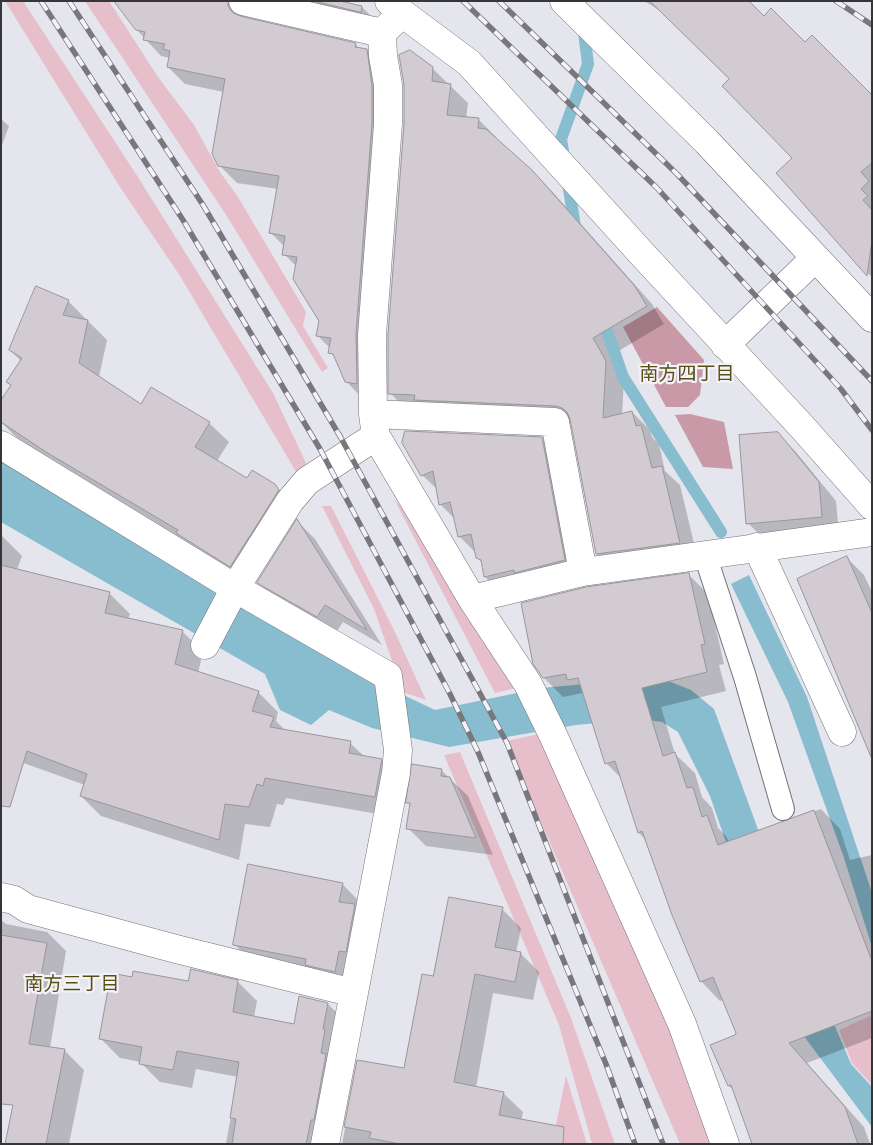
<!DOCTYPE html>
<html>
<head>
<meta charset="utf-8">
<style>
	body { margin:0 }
	#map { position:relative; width:873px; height:1145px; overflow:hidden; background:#e5e5ed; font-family:"DM Sans",sans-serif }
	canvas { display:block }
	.frame { position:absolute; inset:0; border:2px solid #363538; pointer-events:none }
</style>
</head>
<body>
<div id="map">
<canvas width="873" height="1145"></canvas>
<div class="frame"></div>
</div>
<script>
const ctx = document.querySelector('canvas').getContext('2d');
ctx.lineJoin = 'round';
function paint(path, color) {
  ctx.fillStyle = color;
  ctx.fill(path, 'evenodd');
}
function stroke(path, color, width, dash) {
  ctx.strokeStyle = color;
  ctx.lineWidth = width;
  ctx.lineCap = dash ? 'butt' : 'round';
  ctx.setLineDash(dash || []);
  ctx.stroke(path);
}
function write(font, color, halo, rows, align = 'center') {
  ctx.font = font + ' "DM Sans","Noto Sans JP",sans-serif';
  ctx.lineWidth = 4.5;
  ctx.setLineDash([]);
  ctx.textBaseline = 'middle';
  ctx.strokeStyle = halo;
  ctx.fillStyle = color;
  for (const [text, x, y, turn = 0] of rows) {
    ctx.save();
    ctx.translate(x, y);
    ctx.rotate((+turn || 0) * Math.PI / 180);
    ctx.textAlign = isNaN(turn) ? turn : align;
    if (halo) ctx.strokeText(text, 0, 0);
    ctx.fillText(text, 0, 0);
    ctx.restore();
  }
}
paint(new Path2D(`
	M5,1H23L136,174L273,393L306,463L298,475L180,276L120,187Z
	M85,1H109L158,77L194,125L220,172L238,197L306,312L303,326L328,368L322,372L228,218Z
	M394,499L413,520L517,688L495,693Z
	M322,506H331L394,630L426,700L403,692L374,609Z
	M539,734L672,1029L713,1144H680L506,741Z
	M460,752L571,1018L615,1144H592L559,1025L444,755Z
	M872,1015V1085L852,1063L839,1030Z
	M566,1076L587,1144H552Z`), '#e7bfcb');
paint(new Path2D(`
	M657,307L704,360L700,395L688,407H666L623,327Z
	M690,414L724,422L733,469L703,467L675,415Z`), '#c999a7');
paint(new Path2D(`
	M1,460L378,683L435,710L541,688L639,679L666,680L691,690L714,709L798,939L851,1064L872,1087V1127L800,1031L757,932L710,796L678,732L662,722L640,719L576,725L449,747L372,728L329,710L311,725L280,710L265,674L1,522Z
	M749,575L807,697L872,893V947L844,858L788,702L731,584Z`), '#88bccf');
paint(new Path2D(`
	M122,1H336L362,7L379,24L249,7L244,16V19L355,44L360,49L366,51L384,68L363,399L346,381L337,359L330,352V348L318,336L320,321L297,267L284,254L285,247L271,233L278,189L237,183L220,166L224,92L185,84L168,67L170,58L161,56L136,29Z
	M644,1H748L764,17L805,44L867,92L872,93V277L855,261L794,158L730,79L664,13Z
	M432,68L468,103L466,118L478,119L496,137V139L550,189L652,304L664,324L610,356L624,380L622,415L632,412L650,430L652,437L659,444L665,471L680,485L698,560L615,572L597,554L572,424L433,418L408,411L390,393Z
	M1,119L9,126L1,148Z
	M68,301L107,340L99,377L141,405L209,423L229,442L217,461L248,479L274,485L294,504L250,585L196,552L185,541L67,471L18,439L1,422L21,361L10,350Z
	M777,433L795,451L836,501L839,535L766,541L748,523Z
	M541,438L559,455L581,577L502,594L485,577L482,563L477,557L476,553L459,536L455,519L440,504L438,490L422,475L404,442Z
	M297,521L315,539L382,645L343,622L335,634L276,600L258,582Z
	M1,535L22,556L17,570L109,593L130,614L128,619L182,631L203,652L198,673L258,692L278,712L276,721L286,731L350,743L365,757L381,760L401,780L395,817L286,798L283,805L277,804L270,827L245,824L239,860L101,816L81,796L85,785L1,755Z
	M846,557L864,575L872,592V739L860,728Z
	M688,574L708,594L724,664L719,665L726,691L661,707L675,754L695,773L702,797L712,808L718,828L726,836L729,842L821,809L840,829L850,860L872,855V1038L807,1063L864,1127L870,1144H754L734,1091L729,1086L712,1046L735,1036L737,1033L723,1000L720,1001L701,981L647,841L639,833L622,779L606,763L585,696L582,693L563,697L544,678Z
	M441,770L468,796L493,855L426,846L408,828L411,806L408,802Z
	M342,884L360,902L353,989L252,962L234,944Z
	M502,909L521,928L516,953H520L539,972L533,1000L493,993L476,1088L503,1093L523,1112L519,1130L525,1144H342L358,1061L405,1070L434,978Z
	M1,920L6,924L47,932L66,951L50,1048L65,1051L84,1070L69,1144H7L22,1066L1,1062Z
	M133,979L189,982H238L257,1001L254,1017L295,1025L328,1004L347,1023L332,1144H226L238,1077L196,1069L192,1088L160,1082L141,1063V1062L120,1058L101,1039Z`), '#0003');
stroke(new Path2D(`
	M576,233L561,139L588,64L583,24
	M601,314L623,377L721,532`), '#88bccf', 12);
const building = new Path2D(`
	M114,1H228V6L232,12L240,16L356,43L355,47L367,49L372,86V123L356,334L357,384L345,382L333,354L328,353L331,338L316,336L319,321L293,279L297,257L282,255L285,236L269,233L279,176L218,166L212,154L225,79L167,67L170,51L163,49L165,44L143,40L145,32L136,30Z
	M314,1H340L362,6L361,12Z
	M650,1H749L764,16L771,8L805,42L812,35L872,95V163L861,172L869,181L861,189L868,196L863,200L872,210V240L867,276L776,173L792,158L722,86L729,79Z
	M410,50L433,67L432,81L451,84L447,115L479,118L478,128L486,129L532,170L634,285L647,306L593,338L606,361L603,418L632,411L636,426L641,425L652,468L662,466L680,543L596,554L570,419L567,412L562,408L556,406L414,400L415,395L388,394V335L404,124V85L399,55Z
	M36,286L69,300L63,315L88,320L79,363L141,404L151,387L210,422L195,447L247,478L252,470L275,484L279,490L230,567L176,533L178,530L46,452L1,422V400L11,385L6,382L22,358L9,350Z
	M405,431L542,437L565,560L514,573V570L484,577L481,560L476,558L471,534L458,537L450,502L439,505L433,471L421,476L402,443Z
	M778,432L819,482L822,517L746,524L739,435Z
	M297,519L367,630L325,605L317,617L257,583Z
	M847,556L872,613L871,757L797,579Z
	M1,565L110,592L105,613L183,630L175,664L259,691L252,711L274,717L270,727L351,741L349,753L382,759L375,797L265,778L263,786L257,784L249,807L225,804L219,840L80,796L87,774L27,751L10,807L1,806Z
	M689,573L705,644L701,645L707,672L642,688L663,756L675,752L687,788L693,787L702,817L707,815L718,845L814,810L872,961V1011L789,1043L845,1107L858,1144H752L731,1085L728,1086L710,1045L735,1035L736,1033L713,977L700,982L672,915L642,831L638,833L615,761L605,764L578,678L567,680L566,674L543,678L533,664L521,603L586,587Z
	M412,764L442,769L441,776L450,777L476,838L406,829L410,803H406Z
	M248,864L343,883L339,902L355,904L346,952L339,951L335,972L305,965L306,959L233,945Z
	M449,897L503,907L495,947L521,952L515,982L475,974L454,1082L504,1092L499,1115L564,1127L563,1144H400L369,1138L371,1132L344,1127L357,1060L404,1068L422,974L433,976Z
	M1,935L47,943L29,1044L65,1049L46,1144H5L13,1105L1,1104Z
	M191,969L238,980L233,1012L294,1024L299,996L328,1003L323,1029L325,1030L321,1053L326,1054L314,1120H311L306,1144H232L236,1119L230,1118L239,1062L177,1051L173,1070L139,1064L142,1047L99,1039L111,973L132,977L133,971L188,981Z`);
paint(building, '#d2cbd2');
stroke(building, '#9b959b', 1);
const lane = new Path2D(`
	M705,555L745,677L783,809`);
const street = new Path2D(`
	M243,1L382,33
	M389,1L402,13L469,63L643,255L804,429L872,506
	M564,1L707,142L872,318
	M725,345L815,258
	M373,414L372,335L388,124V85L383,56L382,33L402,13
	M1,445L235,588L388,676L398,750L396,773L325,1144
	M757,547L842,732
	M583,572L872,532
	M472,599L583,572L555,422L373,414L376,436L472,599L528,684L553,735L682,1024L725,1144
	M205,645L235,588L290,501L307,481L376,436
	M1,897L14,900L28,909L176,949L354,993`);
stroke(lane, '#737279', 24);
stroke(street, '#737279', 29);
stroke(lane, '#fff', 22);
stroke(street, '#fff', 28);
const rail = new Path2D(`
	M41,1L183,220L320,449L450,694L478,752L606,1064L635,1144
	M69,1L203,205L341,438L507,743L663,1144
	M463,1L657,188L841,389L872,430
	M499,1L677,174L872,381
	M836,1L872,25`);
stroke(rail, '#78777c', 5.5);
stroke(rail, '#f3f2fa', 4, [11]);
write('19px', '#585012', '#f3f2fa', [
	["南方四丁目",687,375],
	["南方三丁目",72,985]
]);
</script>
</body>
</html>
